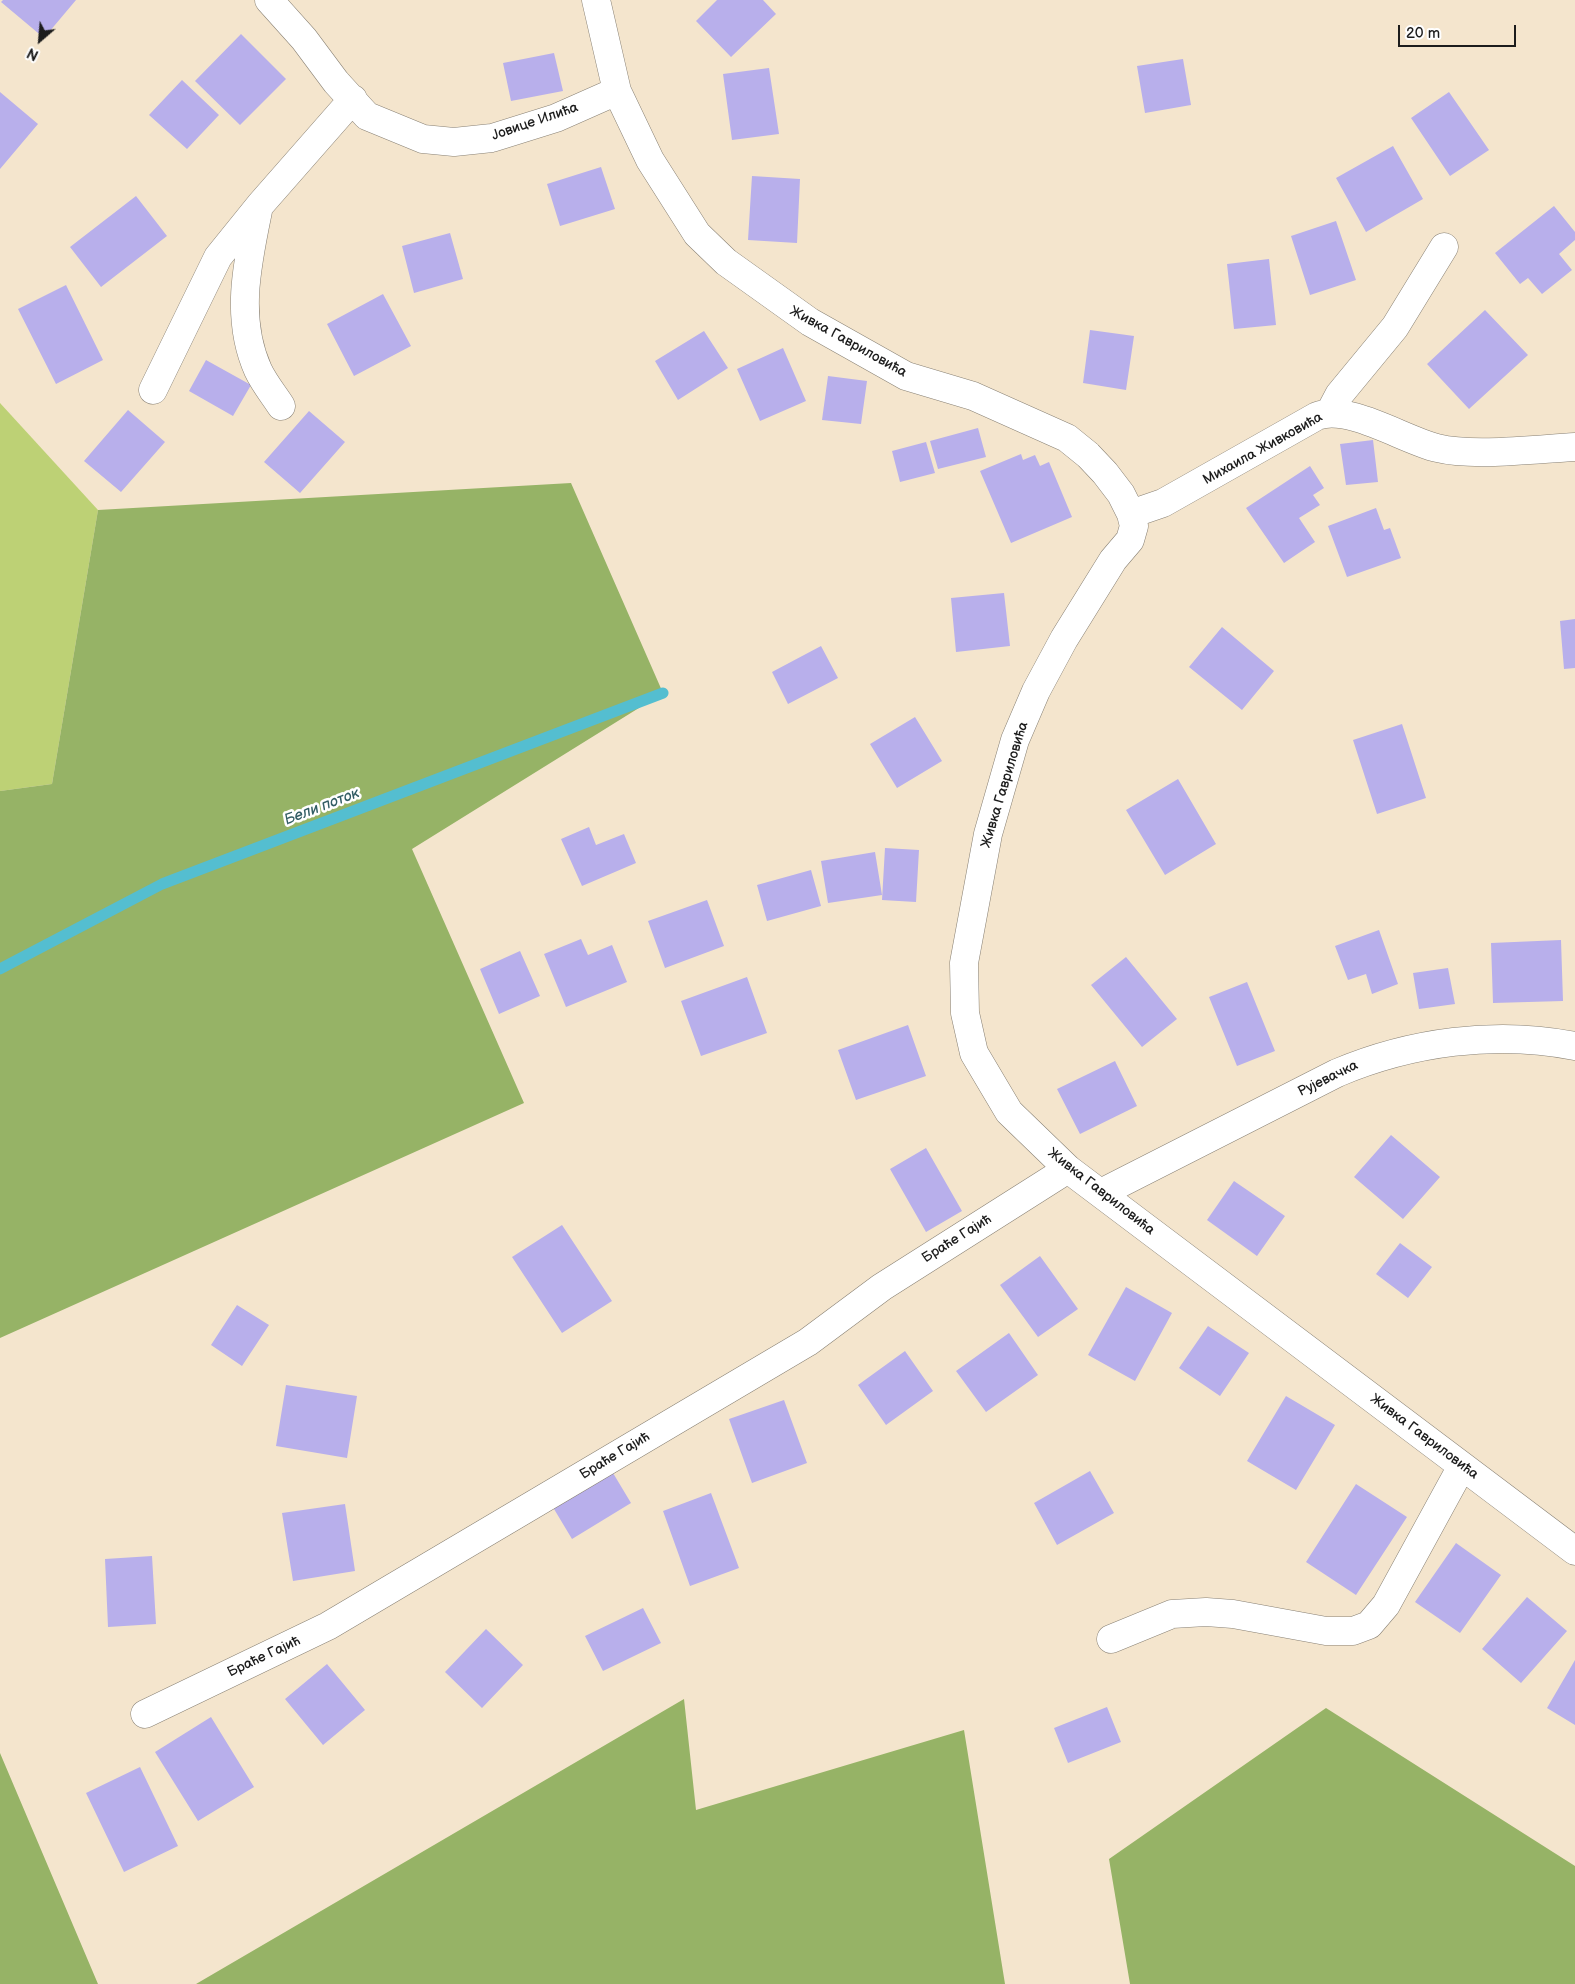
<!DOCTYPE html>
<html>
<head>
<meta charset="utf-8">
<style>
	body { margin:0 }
	#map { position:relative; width:1575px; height:1984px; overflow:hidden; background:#f4e5cd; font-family:"Balsamiq Sans",sans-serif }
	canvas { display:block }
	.north { position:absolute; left:15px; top:15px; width:50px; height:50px; -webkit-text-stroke:4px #fff; paint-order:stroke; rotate:207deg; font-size:14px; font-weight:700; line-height:20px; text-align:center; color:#1c1c1c }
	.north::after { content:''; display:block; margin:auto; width:18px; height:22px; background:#1c1c1c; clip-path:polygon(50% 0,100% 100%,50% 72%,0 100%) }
	.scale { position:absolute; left:1398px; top:25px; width:118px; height:22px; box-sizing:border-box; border:2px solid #1c1c1c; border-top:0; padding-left:6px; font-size:15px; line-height:18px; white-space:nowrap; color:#1c1c1c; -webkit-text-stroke:4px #fff; paint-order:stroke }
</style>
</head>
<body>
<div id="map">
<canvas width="1575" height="1984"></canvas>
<div class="north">N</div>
<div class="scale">20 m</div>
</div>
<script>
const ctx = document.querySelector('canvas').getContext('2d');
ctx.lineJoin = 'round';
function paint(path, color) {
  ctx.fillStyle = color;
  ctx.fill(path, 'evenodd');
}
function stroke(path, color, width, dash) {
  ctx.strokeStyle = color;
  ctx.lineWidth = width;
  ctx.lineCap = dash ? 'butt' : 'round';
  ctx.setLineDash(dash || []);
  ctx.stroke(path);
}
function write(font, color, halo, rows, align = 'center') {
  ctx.font = font + ' "Balsamiq Sans",sans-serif';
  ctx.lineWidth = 5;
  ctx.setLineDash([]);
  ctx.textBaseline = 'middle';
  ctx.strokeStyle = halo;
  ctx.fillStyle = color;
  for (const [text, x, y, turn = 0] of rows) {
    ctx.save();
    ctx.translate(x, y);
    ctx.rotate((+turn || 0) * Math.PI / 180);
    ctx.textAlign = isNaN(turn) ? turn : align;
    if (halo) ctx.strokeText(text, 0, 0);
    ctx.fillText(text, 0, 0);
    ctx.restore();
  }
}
paint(new Path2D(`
	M0,403L98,510L52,784L0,791Z`), '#bdd175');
paint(new Path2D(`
	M571,483L663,693L412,849L524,1103L0,1338V791L52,784L98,510Z
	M684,1699L696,1810L964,1730L1005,1984H196Z
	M1326,1708L1575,1866V1984H1130L1109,1859Z
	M0,1753L98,1984H0Z`), '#96b366');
stroke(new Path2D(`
	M0,969L162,884L663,693`), '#54bed0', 11);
paint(new Path2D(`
	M3,0H76L44,38L1,2Z
	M717,0H763L776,14L731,57L696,21Z
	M241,34L286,79L240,125L195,81Z
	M554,53L563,91L511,101L503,63Z
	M1183,59L1191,105L1145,113L1137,66Z
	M769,68L779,134L732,140L723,74Z
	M182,80L219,115L187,149L149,115Z
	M0,92L38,124L0,169Z
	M1449,92L1489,150L1450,176L1411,118Z
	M1393,146L1423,199L1366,232L1336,178Z
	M601,167L615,209L560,226L547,184Z
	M752,176L800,179L797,243L748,240Z
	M136,196L167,236L101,287L70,247Z
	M1554,206L1575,232V240L1559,254L1572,270L1542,294L1528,278L1520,284L1495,253Z
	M1336,221L1356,280L1310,295L1291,236Z
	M450,233L463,279L414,293L402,246Z
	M1269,259L1276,325L1234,329L1227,264Z
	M66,285L103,360L56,384L18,309Z
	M383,294L411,346L354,376L327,324Z
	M1485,310L1528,355L1469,409L1427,364Z
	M1090,330L1134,336L1126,390L1083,383Z
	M704,331L728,368L678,400L655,361Z
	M783,348L806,401L760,421L737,369Z
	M206,360L251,385L233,416L189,391Z
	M828,376L867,381L861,424L822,420Z
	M128,410L165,442L121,492L84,461Z
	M309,411L345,442L300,493L264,462Z
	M978,428L986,457L938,469L930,441Z
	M1373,440L1378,482L1346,485L1340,444Z
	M926,442L935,473L900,482L892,451Z
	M1021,454L1023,460L1035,455L1040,466L1049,462L1072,517L1011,543L980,471Z
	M1310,466L1324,488L1313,495L1320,505L1299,518L1315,542L1284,563L1246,508Z
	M1376,508L1384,530L1390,528L1401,558L1347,577L1328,526Z
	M1004,593L1010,646L956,652L951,598Z
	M1575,619V668L1564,669L1560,621Z
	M1222,627L1274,671L1242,710L1189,667Z
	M821,646L838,678L788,704L772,672Z
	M915,717L942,761L897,788L870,744Z
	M1402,724L1426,798L1377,814L1353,740Z
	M1178,779L1216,844L1165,875L1126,810Z
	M589,827L596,845L624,834L636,863L582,886L561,839Z
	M885,848L919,850L916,902L882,900Z
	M875,852L882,895L828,903L821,861Z
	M811,870L821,906L767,921L757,885Z
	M707,900L724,946L665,968L648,921Z
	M1379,930L1398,984L1372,994L1366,974L1348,980L1335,946Z
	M581,939L588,955L612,945L627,982L566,1007L544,954Z
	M1561,940L1563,1001L1493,1003L1491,943Z
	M520,951L540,996L499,1014L480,969Z
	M1126,957L1177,1019L1142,1047L1091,985Z
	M1448,968L1455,1004L1419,1009L1413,973Z
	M747,977L767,1033L701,1056L681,1001Z
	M1247,982L1275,1051L1237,1066L1209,997Z
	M908,1025L926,1076L856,1100L838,1050Z
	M1115,1061L1137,1106L1080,1134L1057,1089Z
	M1391,1135L1440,1177L1403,1219L1354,1177Z
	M926,1148L962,1211L926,1232L890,1169Z
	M1234,1181L1285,1216L1257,1256L1207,1220Z
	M562,1225L612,1301L562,1333L512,1257Z
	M1400,1243L1432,1267L1408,1298L1376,1274Z
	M1040,1256L1078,1309L1038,1337L1000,1285Z
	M1126,1287L1172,1313L1135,1381L1088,1355Z
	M237,1305L269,1325L242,1366L211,1345Z
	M1208,1326L1249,1353L1220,1396L1179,1368Z
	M1009,1333L1038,1375L986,1412L956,1371Z
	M905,1351L933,1391L886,1425L858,1385Z
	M286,1385L357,1396L347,1458L276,1446Z
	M1286,1396L1335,1425L1296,1490L1247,1461Z
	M784,1400L807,1463L752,1483L729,1419Z
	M610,1468L631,1503L572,1539L551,1504Z
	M1090,1471L1114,1513L1057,1545L1034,1503Z
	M1356,1484L1407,1517L1356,1595L1306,1562Z
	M711,1493L739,1568L690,1586L663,1511Z
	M345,1504L355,1571L293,1581L282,1513Z
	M1456,1543L1501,1575L1460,1633L1415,1602Z
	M152,1556L156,1624L108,1627L105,1559Z
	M1527,1597L1567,1631L1521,1683L1482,1649Z
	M643,1608L661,1643L603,1671L585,1636Z
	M486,1629L523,1665L482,1708L445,1672Z
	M1575,1660V1725L1547,1708Z
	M327,1664L365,1710L323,1745L285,1699Z
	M1107,1707L1121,1742L1068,1763L1054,1728Z
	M211,1717L254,1787L198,1821L155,1752Z
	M140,1767L178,1846L124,1872L86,1793Z`), '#b8afeb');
const minor = new Path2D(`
	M269,0L304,39L336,82L367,116L423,139L454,142L492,138L556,118L617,91
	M596,0L617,91L650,160L697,234L726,262L810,322L906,376L973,396L1067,438L1088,455L1105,473L1121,494L1131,514L1134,526L1130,540L1113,560L1064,639L1036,691L1015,740L988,834L964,963L965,1013L974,1053L1009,1112L1068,1169L1575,1551
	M258,211C247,264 235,319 258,370C264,383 274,395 281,406
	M153,390L218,257L260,205L353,99
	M1330,412L1339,395L1395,327L1444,247
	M1131,514L1163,503L1317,416C1349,404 1404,440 1437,448C1473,457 1537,449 1575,447
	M1101,1193L1337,1073C1410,1042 1496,1030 1575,1046
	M1111,1639L1172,1614L1206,1612L1233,1614L1326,1631H1353L1369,1625L1386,1605L1462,1466
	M145,1714L328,1626L808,1342L882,1287L1068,1169`);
stroke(minor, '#888074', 29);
stroke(minor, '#fff', 28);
write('14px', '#1c1c1c', '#fff', [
	["Јовице Илића",535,122,-19],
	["Живка Гавриловића",848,342,29],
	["Михаила Живковића",1263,449,-29],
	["Живка Гавриловића",1005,785,-73],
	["Рујевачка",1328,1079,-26],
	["Живка Гавриловића",1101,1192,38],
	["Браће Гајић",957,1239,-32],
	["Живка Гавриловића",1424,1437,37],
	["Браће Гајић",615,1456,-31],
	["Браће Гајић",264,1657,-25]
]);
write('italic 15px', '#325d64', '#fff', [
	["Бели поток",322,807,-21]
]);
</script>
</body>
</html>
